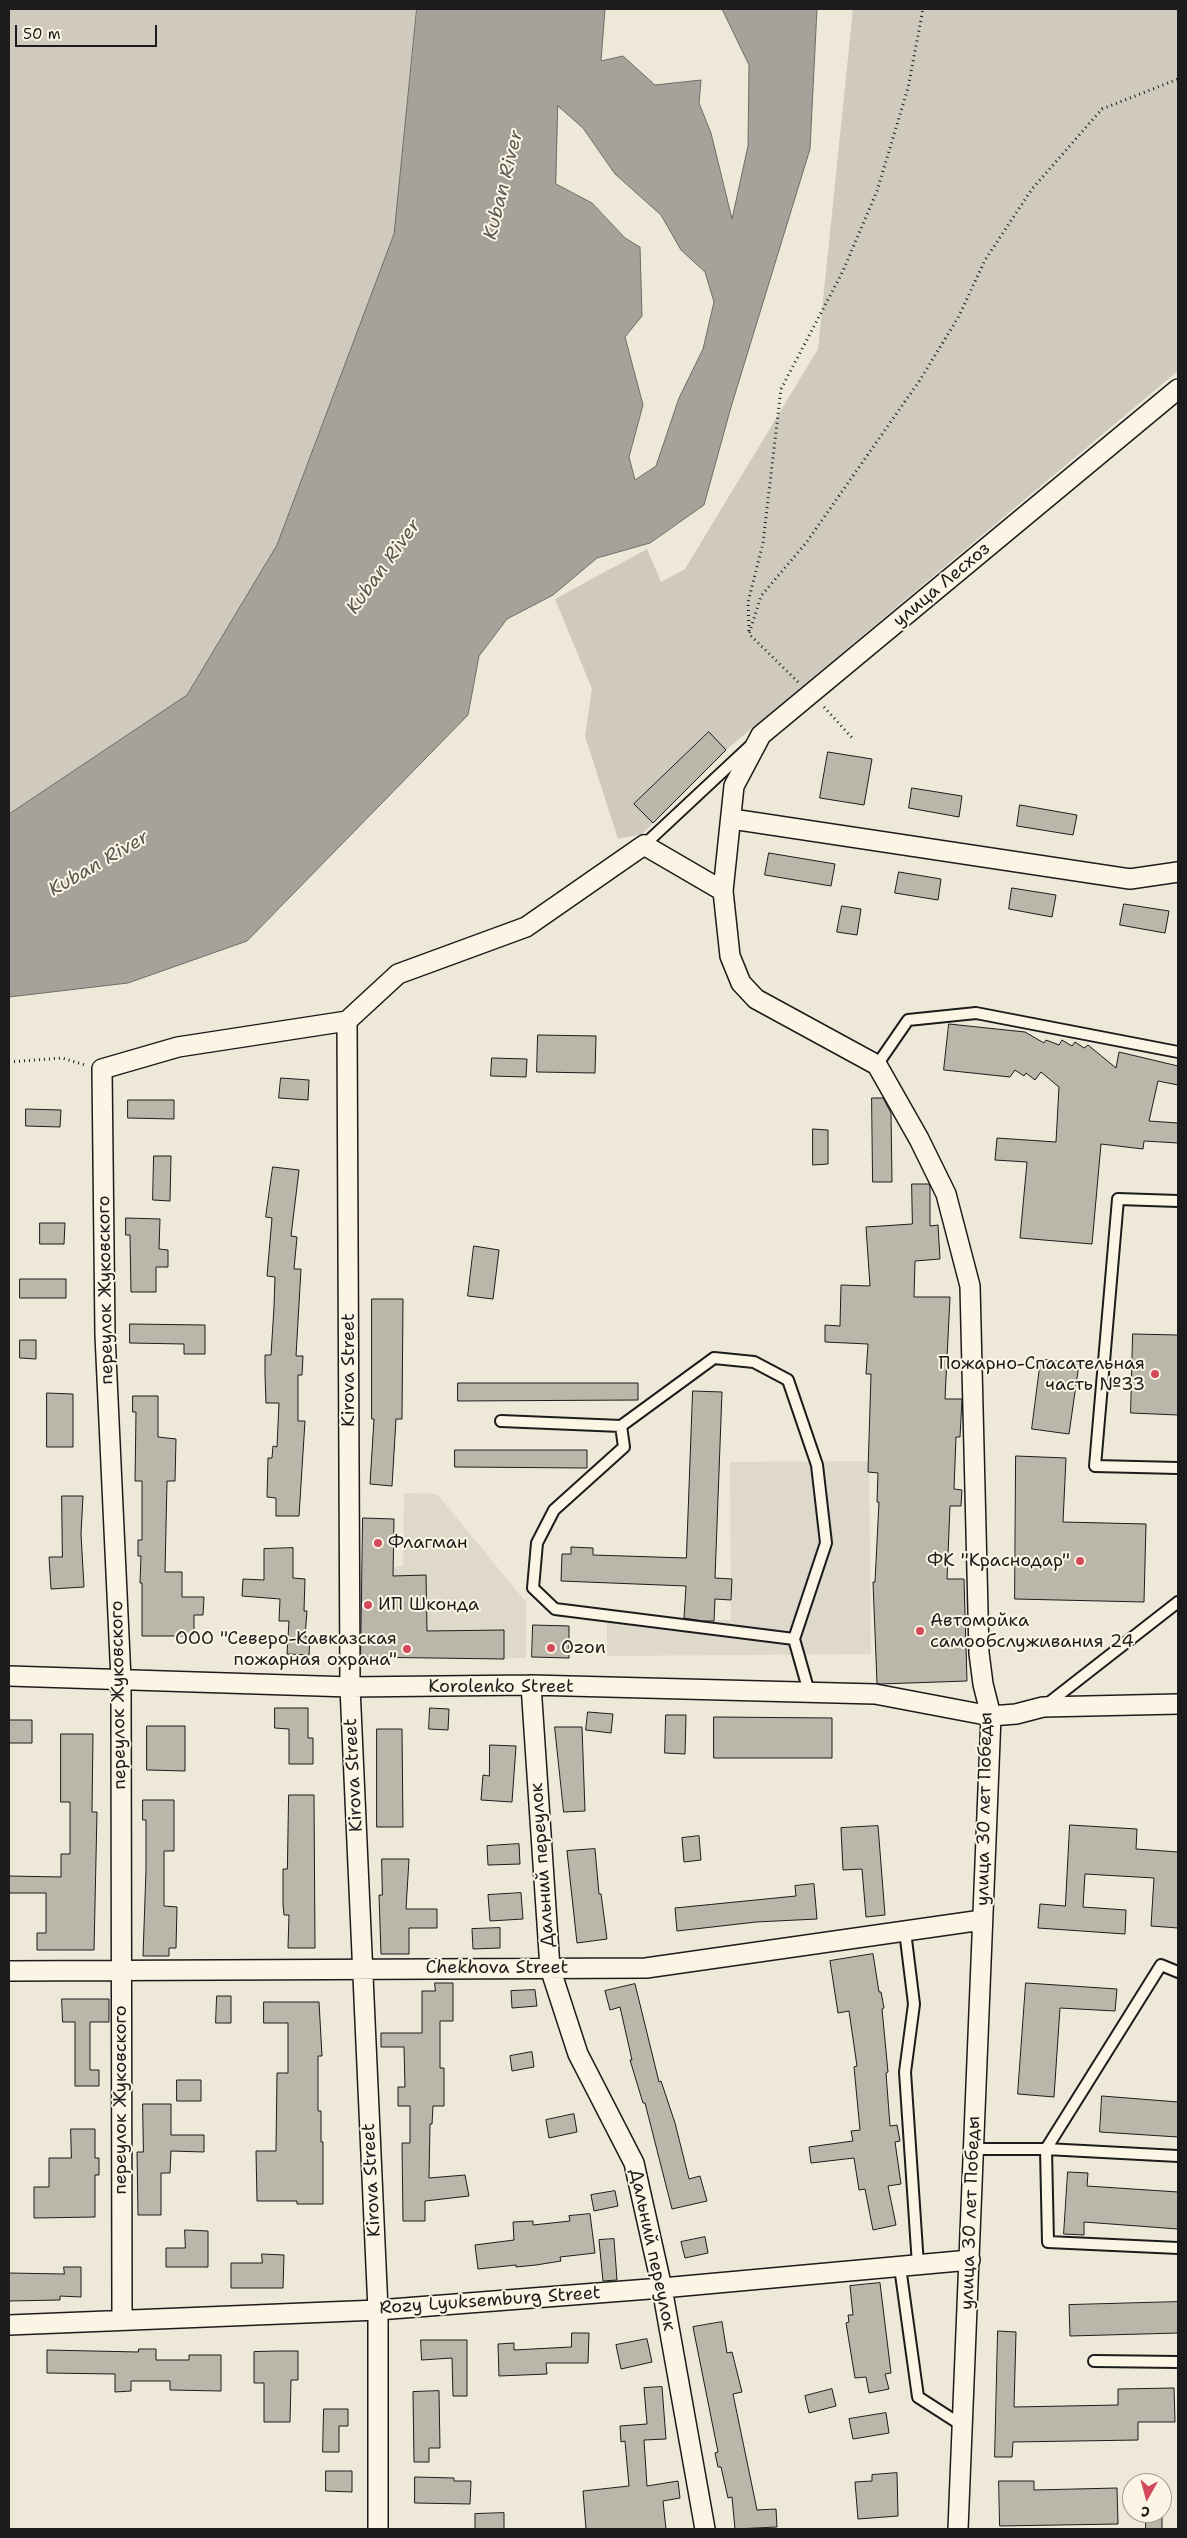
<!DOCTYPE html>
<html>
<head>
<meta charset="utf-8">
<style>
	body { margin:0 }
	#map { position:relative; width:1187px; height:2538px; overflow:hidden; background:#eee8d9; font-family:"Shantell Sans",sans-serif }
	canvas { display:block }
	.frame { position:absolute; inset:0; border:10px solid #1c1c1c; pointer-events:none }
	.north { position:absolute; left:1122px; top:2473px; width:50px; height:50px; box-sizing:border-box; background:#fcf5e5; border:1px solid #a29e95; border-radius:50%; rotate:187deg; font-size:14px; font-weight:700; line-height:20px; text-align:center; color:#1c1c1c }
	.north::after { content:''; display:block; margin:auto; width:18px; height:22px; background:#d1495b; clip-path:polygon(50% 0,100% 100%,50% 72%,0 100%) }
	.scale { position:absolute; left:15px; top:25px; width:142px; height:22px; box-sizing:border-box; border:2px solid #1c1c1c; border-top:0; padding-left:6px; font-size:15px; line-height:18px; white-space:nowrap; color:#1c1c1c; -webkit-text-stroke:4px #fcf5e5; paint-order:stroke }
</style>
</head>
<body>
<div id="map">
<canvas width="1187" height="2538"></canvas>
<div class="frame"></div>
<div class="north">С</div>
<div class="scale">50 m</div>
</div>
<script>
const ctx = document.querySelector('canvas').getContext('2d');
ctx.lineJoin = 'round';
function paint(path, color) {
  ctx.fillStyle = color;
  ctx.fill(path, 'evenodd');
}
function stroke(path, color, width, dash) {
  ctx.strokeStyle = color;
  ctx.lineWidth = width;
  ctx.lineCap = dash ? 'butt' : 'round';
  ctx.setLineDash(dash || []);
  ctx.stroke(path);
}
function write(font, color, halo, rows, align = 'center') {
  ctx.font = font + ' "Shantell Sans",sans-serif';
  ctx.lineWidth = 4;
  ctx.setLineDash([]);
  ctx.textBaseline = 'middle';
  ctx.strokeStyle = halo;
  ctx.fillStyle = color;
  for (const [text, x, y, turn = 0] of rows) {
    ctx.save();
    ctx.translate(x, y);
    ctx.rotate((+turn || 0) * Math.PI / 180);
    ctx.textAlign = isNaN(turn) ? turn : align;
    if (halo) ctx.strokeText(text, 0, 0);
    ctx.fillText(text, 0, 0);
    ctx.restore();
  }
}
paint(new Path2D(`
	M869,1461L871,1654L607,1656V1621L731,1620L730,1462Z
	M404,1493L437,1494L526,1602V1658L361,1657V1634L386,1570L403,1565Z`), '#ded9cb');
paint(new Path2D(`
	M9,9H417L394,234L277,545L187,695L9,814Z
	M853,9H1178V371L726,750L642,834L618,839L585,736L592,689L555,599L647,549L661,582L685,569L818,349Z`), '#cfcabd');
const water = new Path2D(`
	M417,9H605L601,61L623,56L655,85L701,80L699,103L711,133L732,219L748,146L749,65L722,9H817L810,149L731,407L704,505L650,543L597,558L553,595L507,619L479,656L468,715L247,941L128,983L9,997V814L187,695L277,545L394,234ZM558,106L583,128L615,174L661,215L681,250L705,272L714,302L703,349L679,398L656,466L635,480L629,457L643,405L625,337L642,316L640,247L625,238L592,203L556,184Z`);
paint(water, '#a7a299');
stroke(water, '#6f6c67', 1);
const building = new Path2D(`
	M709,732L726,750L653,823L634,804Z
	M828,752L872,759L864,805L820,798Z
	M912,788L962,796L959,817L909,808Z
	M1020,805L1077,815L1073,835L1017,826Z
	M769,853L835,864L831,886L765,875Z
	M899,872L941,879L938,900L895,893Z
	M1012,888L1056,895L1052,917L1009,909Z
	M1124,904L1169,911L1165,933L1120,925Z
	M842,906L861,909L857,935L837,932Z
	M949,1024L1025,1032L1044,1043L1046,1040L1059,1045L1062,1040L1072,1046L1075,1042L1084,1048L1088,1045L1116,1068L1119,1052L1178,1066V1085L1158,1081L1149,1121L1178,1123V1143L1144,1141L1143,1149L1101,1144L1092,1244L1020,1238L1027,1162L995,1160L997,1138L1056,1142L1059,1087L1041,1072L1035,1080L1026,1073L1024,1076L1015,1070L1010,1077L944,1070Z
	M538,1035L596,1036L595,1073L537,1072Z
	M492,1058L527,1059L526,1077L491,1076Z
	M281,1078L309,1080L308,1100L279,1098Z
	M872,1098H883L891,1113L892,1182H873Z
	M128,1100H174V1119L128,1118Z
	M26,1109L61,1110L60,1127L26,1126Z
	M813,1129L828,1130V1164L813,1165Z
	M154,1156H171L170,1201L153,1200Z
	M273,1167L299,1170L291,1236L297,1237L294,1269H301L296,1356H303L302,1375H298V1421H305L299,1516H276V1498L267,1497L268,1458H272L273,1446L277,1447L279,1403H266L265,1374V1355H271L274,1307L275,1277L267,1276L272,1218L266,1217Z
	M912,1184H929L930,1187V1226L938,1225L940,1259L915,1261L914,1297H950L945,1399H962L960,1437H956L954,1489L962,1490L961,1506H950L947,1579H964L967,1681L880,1684L877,1683L873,1582H875L879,1502H877L878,1473L868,1472L871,1374H866L868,1344L825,1342V1325L840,1326L841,1285L870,1286L866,1227L912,1224Z
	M126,1218L160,1219L159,1249L168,1250V1267H156V1292H131L130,1235H126Z
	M40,1223H65L64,1244H40Z
	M474,1246L499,1250L493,1299L468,1296Z
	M20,1279H66V1298H20Z
	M372,1299H403L402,1419H396L392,1486L370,1484L374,1419H372Z
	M130,1324L205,1325V1354H184V1344L130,1343Z
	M1133,1334L1178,1335V1415L1131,1413Z
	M20,1340H36V1359L20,1358Z
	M1041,1359L1079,1364L1069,1434L1032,1429Z
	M458,1383H638V1400L458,1401Z
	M693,1391L722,1392L715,1578L732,1579L731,1600L715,1599L714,1621H703L684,1618L686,1586L561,1581L562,1554H571V1547L593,1548V1555L686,1558Z
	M47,1393L73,1394V1447H47Z
	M133,1396H158V1437L176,1439L175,1481H167L165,1572H182V1597H204L203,1615H194V1636H142V1583H140L141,1556H138V1540H142V1481H135L136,1412H133Z
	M455,1450H587V1468L455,1467Z
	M1016,1456L1066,1458L1063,1522L1146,1524L1144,1602L1015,1599Z
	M62,1496H83L81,1534L84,1587L51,1589L49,1557H62Z
	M363,1518L394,1519L393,1576L426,1575L427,1631L504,1630V1659L361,1657Z
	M293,1548V1578L305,1579L304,1611H307L305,1637H310L309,1655L287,1654L289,1621H279L280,1599L242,1596L243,1579L264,1580V1549Z
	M533,1625L569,1626V1658L532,1657Z
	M275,1708H308V1738H313V1764H289V1729L275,1728Z
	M430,1708L449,1709L448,1730L429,1729Z
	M588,1712L613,1714L611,1733L586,1730Z
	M666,1715H686L685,1754L665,1753Z
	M714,1717L832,1718V1758H714Z
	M9,1720H32V1743H9Z
	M147,1726H185V1771L147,1770Z
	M555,1727H582L585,1811L564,1812Z
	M377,1729H402L403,1827H377Z
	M61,1734H93L92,1812H97L94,1950H37V1933H46V1893H9V1876L61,1877V1854H70V1802H61Z
	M490,1745L516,1746L512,1802L481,1800L483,1775L489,1776Z
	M289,1795H314L315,1948H288L289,1915H284L283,1904V1869H287Z
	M143,1800H174V1851H164V1906L177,1907L176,1948H169V1956H143L146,1870V1820H143Z
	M1070,1825L1137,1829L1136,1849L1178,1852V1928L1151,1926L1154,1878L1085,1874L1083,1907L1126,1910L1125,1934L1038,1928L1040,1904L1065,1906Z
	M878,1826L885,1915L866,1917L862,1869L843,1870L841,1828Z
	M699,1836L701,1860L684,1862L682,1838Z
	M519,1844L520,1864L488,1865L487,1846Z
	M595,1849L599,1894H601L607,1939L577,1943L567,1851Z
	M382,1859H409L406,1909H437V1928H409V1954H381L379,1895H382Z
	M814,1884L817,1919L756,1922L677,1931L675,1908L796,1896L795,1886Z
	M521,1893L523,1919L490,1921L488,1895Z
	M500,1928V1948L473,1949L472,1929Z
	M873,1954L879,1992H881L884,2008L882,2009L888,2072L886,2073L890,2126L897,2125L900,2141L895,2142L901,2184L888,2186L896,2225L873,2230L865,2189L859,2190L854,2158L811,2163L809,2147L853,2141L851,2131L860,2130L854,2067L857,2066L849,2011L838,2013L830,1961Z
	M435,1983H453V2021H440V2068H444V2106H433L432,2124H430L429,2178L465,2175L469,2196L425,2201V2221H403L402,2143H410V2106H398V2087H405L404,2047H381V2033H422V1991H435Z
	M1026,1983L1117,1989L1115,2011L1060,2008L1054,2097L1018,2094Z
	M635,1984L659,2082L661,2081L675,2123L689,2179L700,2176L707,2201L672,2209L645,2103H643L630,2060H632L620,2007L610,2010L605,1991Z
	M535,1990L537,2006L512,2008L511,1991Z
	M217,1996H231V2023H216Z
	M62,1999H109V2022H90V2070H99V2086H75V2022H63Z
	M264,2002H319L322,2056H318V2111H321V2142H323V2204H297V2201H257L256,2151H276L277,2073H288V2023H264Z
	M532,2052L534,2067L512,2071L510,2056Z
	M177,2080H201V2101H177Z
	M1102,2096L1178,2102V2137L1100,2132Z
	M143,2104H171V2135H204V2152L171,2151L170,2173H161V2215H138L137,2152H143Z
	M574,2114L577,2132L549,2138L546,2120Z
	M71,2129H95V2158H99V2175H95V2217L34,2218V2187H49V2158H71Z
	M1068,2172L1088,2173L1087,2186L1178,2192V2229L1084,2222V2235L1064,2234Z
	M615,2191L618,2206L594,2211L591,2195Z
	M590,2214L595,2253L560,2257L561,2261L536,2265L516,2267V2265L478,2269L475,2245L514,2240L513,2222L533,2221V2225L570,2221L569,2216Z
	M185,2230L208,2231V2267H166V2248H185Z
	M705,2237L708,2253L685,2258L681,2242Z
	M614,2239L617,2280L603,2281L599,2240Z
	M262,2254L284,2255L283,2288H231V2263H262Z
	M64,2267H81V2297L60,2296V2300L9,2301V2273L64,2274Z
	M880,2283L891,2373L885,2374L889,2389L869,2393L866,2377L855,2378L846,2323L849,2322L848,2315H853L850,2286Z
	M1178,2302V2333L1070,2336L1069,2305Z
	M722,2322L727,2353L732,2352L742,2392L733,2394L757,2510L776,2509L777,2527L735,2529L732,2497L728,2498L721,2467H718L715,2453L718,2452L693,2327Z
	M998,2331L1016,2332L1014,2407L1118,2405V2389L1174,2388L1175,2422H1138V2440L1013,2442L1012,2457H995Z
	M572,2333H589L588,2363H546L547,2374L499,2376L498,2344L514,2343V2350L571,2347Z
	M647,2339L652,2362L621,2369L616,2345Z
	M421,2340H467V2396H453L452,2358L422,2360Z
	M139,2349H156V2360H189V2355H221V2391L170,2390V2381H131V2391L115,2392V2374L47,2373V2350L138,2352Z
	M278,2351H298V2380H291L290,2422H264V2383H254V2352Z
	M662,2387L666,2439L644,2440L647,2486L678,2481L680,2498L663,2501L666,2529H586L583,2491L629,2486L625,2441L621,2442L620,2426L647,2424L644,2388Z
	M832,2389L836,2406L809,2413L805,2396Z
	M439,2391L440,2448H429V2462H414L413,2392Z
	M324,2409H348V2426H339V2452H323Z
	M886,2413L889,2433L853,2439L849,2419Z
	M326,2471H352V2492L326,2491Z
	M897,2473L898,2516L858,2519L855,2482L872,2481V2475Z
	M415,2477L454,2478V2481H471L470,2504L415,2503Z
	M999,2481H1034V2490L1117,2488L1118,2524L1000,2526Z
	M504,2513V2529H475V2514Z
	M1146,2513H1162V2529H1146Z`);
paint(building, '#bab6aa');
stroke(building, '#1c1c1c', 1);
const lane = new Path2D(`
	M644,845L750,746
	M877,1065L908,1020L976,1013L1178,1052
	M1178,1201L1118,1199L1095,1466L1178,1468
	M501,1421L621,1426L624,1447L554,1510L537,1543L533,1588L555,1609L794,1639L809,1692
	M621,1426L714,1358L754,1362L788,1380L817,1465L826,1543L794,1639
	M1046,1705L1178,1602
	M905,1931L914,2004L905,2072L918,2265
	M1178,1972L1161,1965L1046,2149L1048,2242L1178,2248
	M974,2149H1046L1178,2156
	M900,2267L918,2397L963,2426
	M1094,2361L1178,2362`);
const street = new Path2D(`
	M732,819L1130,879L1178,872
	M347,1021L350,1687L378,2310V2529
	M9,1676L350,1687L531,1685L875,1694L991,1716L1016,1714L1043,1707L1178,1704
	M531,1685L550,1968L578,2054L634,2163L662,2288L705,2529
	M9,1971L646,1968L982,1920
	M122,2320L121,1680L105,1335L102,1069L178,1047L347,1021L398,974L526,927L644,845L723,891
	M9,2325L378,2310L662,2288L970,2260
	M958,2529L991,1716L983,1684L979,1653L970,1286L946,1194L919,1139L877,1065L756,999L741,983L730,956L723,891L734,786L761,735L1178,389`);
stroke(lane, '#1c1c1c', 14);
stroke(street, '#1c1c1c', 22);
stroke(new Path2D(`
	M749,631L748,602L763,543L781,389L843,271L877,191L908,88L923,9
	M798,682L749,634L761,596L806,543L920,380L959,316L985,260L1032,189L1102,109L1178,79
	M824,707L854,740
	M9,1062L62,1058L85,1065`), '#1c1c1c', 3, [1, 4]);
stroke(lane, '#fcf5e5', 10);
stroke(street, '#fcf5e5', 19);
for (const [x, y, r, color] of [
	[1155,1374,5,"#d1495b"],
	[378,1543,5,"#d1495b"],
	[1080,1561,5,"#d1495b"],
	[368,1605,5,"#d1495b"],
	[920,1631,5,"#d1495b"],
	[551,1648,5,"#d1495b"],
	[407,1649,5,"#d1495b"]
]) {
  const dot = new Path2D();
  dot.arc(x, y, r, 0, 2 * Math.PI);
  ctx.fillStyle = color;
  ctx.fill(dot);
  stroke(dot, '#fcf5e5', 2);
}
write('18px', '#1c1c1c', '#fcf5e5', [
	["улица Лесхоз",942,585,-40],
	["переулок Жуковского",106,1290,-91],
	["Kirova Street",349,1370,-90],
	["Korolenko Street",501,1687],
	["переулок Жуковского",119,1695,-91],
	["Kirova Street",354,1775,-93],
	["улица 30 лет Победы",985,1809,-89],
	["Дальний переулок",543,1865,-94],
	["Chekhova Street",497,1968],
	["переулок Жуковского",121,2100,-90],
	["Kirova Street",372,2180,-93],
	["улица 30 лет Победы",971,2213,-88],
	["Дальний переулок",652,2250,78],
	["Rozy Lyuksemburg Street",490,2301,-4]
]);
write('18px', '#1c1c1c', '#fcf5e5', [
	["Пожарно-Спасательная",1145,1364,"right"],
	["часть №33",1145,1385,"right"],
	["Флагман",388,1543],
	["ФК \"Краснодар\"",1070,1561,"right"],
	["ИП Шконда",378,1605],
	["Автомойка",930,1621],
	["самообслуживания 24",930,1642],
	["ООО \"Северо-Кавказская",397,1639,"right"],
	["пожарная охрана\"",397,1660,"right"],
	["Ozon",561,1648]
], 'left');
write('italic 19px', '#5b5854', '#fcf5e5', [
	["Kuban River",504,185,-76],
	["Kuban River",384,567,-54],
	["Kuban River",99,864,-30]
]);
</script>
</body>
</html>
